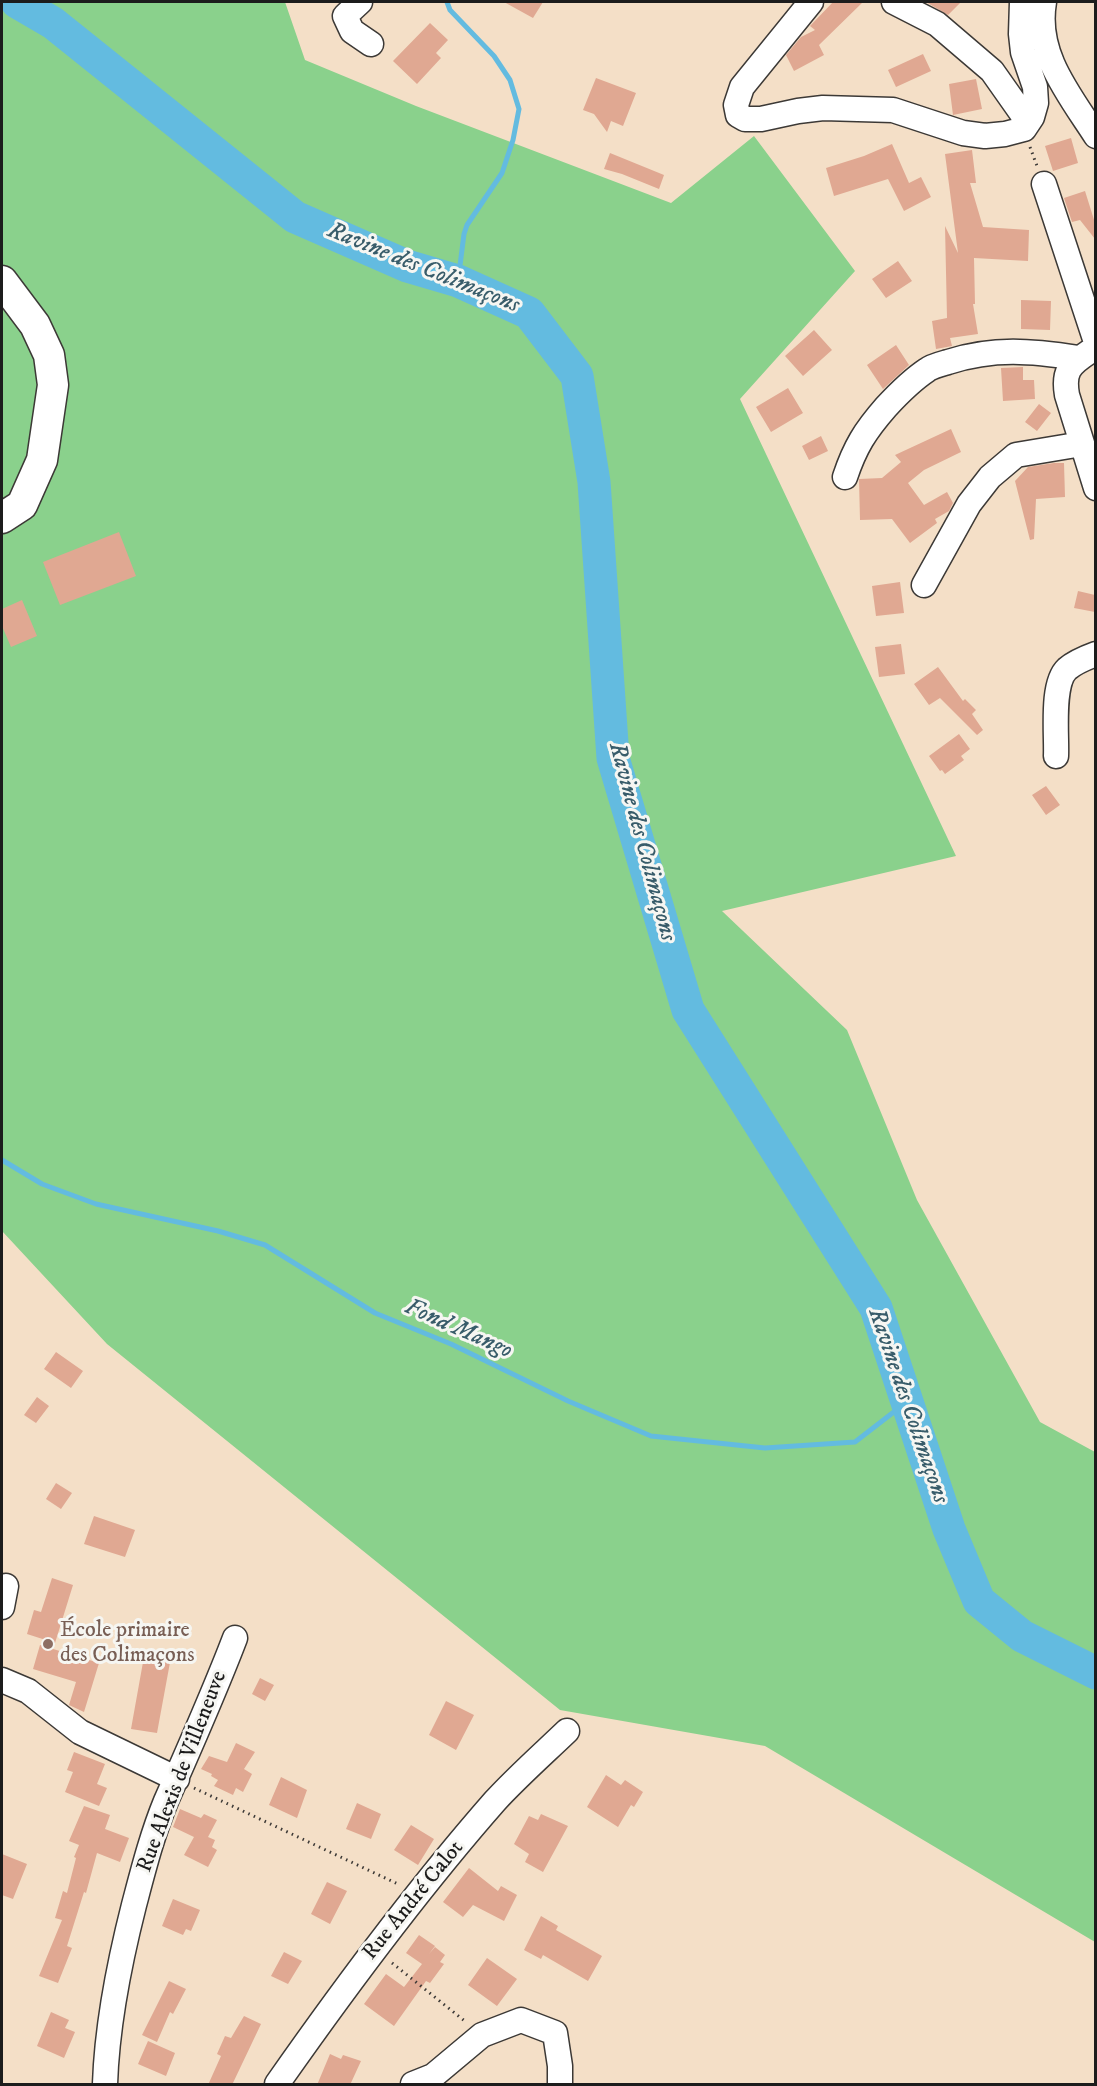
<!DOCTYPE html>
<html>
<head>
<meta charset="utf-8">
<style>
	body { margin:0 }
	#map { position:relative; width:1097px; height:2086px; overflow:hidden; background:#f4dfc7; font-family:"IM FELL DW Pica",serif }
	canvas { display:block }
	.frame { position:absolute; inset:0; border:3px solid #1c1c1c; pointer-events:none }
</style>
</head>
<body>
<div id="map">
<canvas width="1097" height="2086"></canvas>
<div class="frame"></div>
</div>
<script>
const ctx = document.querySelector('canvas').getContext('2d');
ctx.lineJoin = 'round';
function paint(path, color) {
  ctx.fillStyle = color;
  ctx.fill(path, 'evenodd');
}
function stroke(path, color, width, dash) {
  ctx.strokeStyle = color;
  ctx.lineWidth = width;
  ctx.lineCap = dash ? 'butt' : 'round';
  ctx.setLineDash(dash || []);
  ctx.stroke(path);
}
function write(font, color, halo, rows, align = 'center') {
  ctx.font = font + ' "IM FELL DW Pica",serif';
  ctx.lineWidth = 6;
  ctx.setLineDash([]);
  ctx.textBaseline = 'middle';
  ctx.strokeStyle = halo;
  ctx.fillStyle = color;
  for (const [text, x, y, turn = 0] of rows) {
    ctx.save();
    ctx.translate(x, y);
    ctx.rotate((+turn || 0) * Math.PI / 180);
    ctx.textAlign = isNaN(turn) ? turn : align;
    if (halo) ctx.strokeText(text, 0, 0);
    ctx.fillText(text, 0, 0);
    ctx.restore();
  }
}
paint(new Path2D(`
	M2,2H285L305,60L416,106L671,203L754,136L855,271L740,399L956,856L722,911L847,1030L917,1200L1040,1422L1095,1452V1942L765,1746L560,1710L107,1344L2,1231Z`), '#8ad18c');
stroke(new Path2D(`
	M447,2L450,10L494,56L510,80L519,109L513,140L502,173L467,225L464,234L458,281
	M2,1160L42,1184L96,1204L218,1231L265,1245L375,1313L451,1344L568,1401L651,1436L765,1448L855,1442L908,1401`), '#63bbe0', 5);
stroke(new Path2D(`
	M17,2L53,23L295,217L407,266L458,281L529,313L577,376L594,482L613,758L688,1010L876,1308L949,1529L979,1601L1022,1636L1096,1673`), '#63bbe0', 33);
paint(new Path2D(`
	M504,2H543L533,18Z
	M833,2H863L819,45L824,55L794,71L786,55L801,37L815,30L810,26Z
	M926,2H961L948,15Z
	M430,23L448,40L436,53L441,58L417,84L393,61Z
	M923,54L931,71L896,87L888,70Z
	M596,78L636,93L623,126L611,121L607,132L594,114L583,110Z
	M976,79L982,109L953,115L949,84Z
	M1071,138L1078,163L1053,171L1045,146Z
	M892,144L909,183L921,177L931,197L904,211L888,179L834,196L826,168L864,156Z
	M972,150L976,183H970L983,227L1029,230L1028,261L974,258L975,304H973L978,334L950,338L952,346L936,349L932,321L947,318L945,226L958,253L945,154Z
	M610,153L664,175L659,189L622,174L604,169Z
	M1085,191L1095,223V239L1080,220L1072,222L1064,198Z
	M898,261L912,281L886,298L872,279Z
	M1021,300L1051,301L1050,330L1021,329Z
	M814,330L832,350L803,376L785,356Z
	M896,345L909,365L883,389L867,365Z
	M1023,367V380H1034L1035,399L1003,401L1001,368Z
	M788,388L803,413L771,432L756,407Z
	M1039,404L1051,413L1037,431L1025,422Z
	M951,429L961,452L924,470L908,483L924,505L947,492L953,503L949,511L935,519L937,523L910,543L892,519L860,520L859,479L882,478L901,462L895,455Z
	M821,436L828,451L809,460L802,446Z
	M1054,463H1064L1065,497L1036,499L1034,539L1030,540L1015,481L1028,467Z
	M119,532L136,576L60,605L43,562Z
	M900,582L904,613L876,616L872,586Z
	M1078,591L1095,595V612L1074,608Z
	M22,600L37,636L11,647L2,626V609Z
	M901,644L905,674L879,677L875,647Z
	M938,667L963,701L965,699L976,710L972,714L983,730L977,735L940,698L929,705L914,684Z
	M959,734L970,749L961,756L964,760L945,774L942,770L940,771L929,756Z
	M1046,786L1060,805L1046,815L1032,795Z
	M56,1352L83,1371L71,1388L44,1369Z
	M37,1397L49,1406L36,1423L24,1415Z
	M56,1483L72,1493L61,1509L46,1499Z
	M94,1516L135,1530L125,1557L84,1544Z
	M52,1578L73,1585L55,1643L27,1634L34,1610L41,1612Z
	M40,1645L99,1663L84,1712L69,1705L76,1682L33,1669Z
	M145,1651L171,1657L157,1733L131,1729Z
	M260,1678L274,1685L265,1701L252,1694Z
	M446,1701L474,1715L456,1750L429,1735Z
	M236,1743L255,1752L244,1769L252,1774L243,1792L236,1788L233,1795L214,1786L218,1780L211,1776L212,1774L201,1769L209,1756L227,1762Z
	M74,1752L105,1764L97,1784L107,1788L99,1806L65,1792L73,1772L67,1770Z
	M606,1775L621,1785L625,1780L643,1792L634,1807L631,1805L618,1827L587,1807Z
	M281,1777L307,1790L297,1818L269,1805Z
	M357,1803L381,1814L371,1839L346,1829Z
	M84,1806L110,1815L105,1829L129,1838L120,1862L97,1853L86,1893L84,1892L67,1946L72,1948L58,1983L39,1976L62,1920L55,1918L63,1891L67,1893L76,1858L74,1857L79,1845L69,1841Z
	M180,1809L201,1818L204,1814L217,1820L208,1837L215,1840L212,1847L217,1850L208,1867L184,1855L194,1837L173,1827Z
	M541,1814L568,1826L543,1872L525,1862L529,1854L514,1844L529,1816L538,1820Z
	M411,1825L434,1839L418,1865L394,1850Z
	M2,1854L27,1864L13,1899L2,1895Z
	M469,1868L498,1891L501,1886L517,1895L504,1921L473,1905L463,1917L443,1902Z
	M327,1882L347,1891L330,1924L311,1914Z
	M173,1899L200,1910L191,1931L186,1929L183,1935L162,1926Z
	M541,1916L558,1926L556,1930L602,1956L588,1981L543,1955L541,1959L524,1950Z
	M419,1935L435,1946L429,1954L435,1947L445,1955L440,1962L444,1964L430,1983L426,1981L394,2026L364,2004L386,1974L404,1987L422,1964L406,1953Z
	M284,1952L302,1961L288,1984L271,1976Z
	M487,1958L517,1979L497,2006L468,1985Z
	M169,1981L186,1989L173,2014L170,2012L157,2042L142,2035Z
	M51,2012L69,2020L65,2028L75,2032L64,2058L37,2046Z
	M244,2016L261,2024L232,2085H208L221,2056L217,2054L225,2036L231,2038Z
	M148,2041L175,2053L166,2076L138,2064Z
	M330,2054L341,2059L343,2055L361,2061L350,2085H317Z`), '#e0a892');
const minor = new Path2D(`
	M360,2L345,16L352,31L371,44
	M811,2L742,87L736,105L738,115L745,119H761L798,111L823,108L893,110L963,133L985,136L1005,134L1024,129L1032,117L1036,103L1035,87L1023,52L1021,34L1022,2
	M894,2L937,24L992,71L1023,115L1024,129
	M1044,2C1035,54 1069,94 1096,136
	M1044,184L1096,342
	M1089,352C1069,365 1063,372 1067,395L1096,488
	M845,477C855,447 865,431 886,407C898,394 912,380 927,370C932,366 941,364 948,362C994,347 1032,351 1079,358
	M924,585L969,504L990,477L1016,455L1082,444
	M1056,756C1057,735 1051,684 1067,669C1075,662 1085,658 1096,654
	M2,1607L6,1586
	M2,1680L28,1691L80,1732L177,1779
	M105,2084C107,2024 119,1964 134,1905C143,1871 152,1835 166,1801C190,1747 214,1693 235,1638
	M277,2084C345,1987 416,1891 495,1801C517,1777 543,1754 567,1731
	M413,2084L433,2076L482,2035L521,2020L555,2033L560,2066V2084`);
const major = new Path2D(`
	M2,281L35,325L49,355L53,385L42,460L22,505L2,518`);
stroke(minor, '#3c3936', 27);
stroke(major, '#3c3936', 33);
stroke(new Path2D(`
	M1030,147L1037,166
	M194,1788L400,1885
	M392,1963L466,2022`), '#3c3936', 3, [1.5, 4.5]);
stroke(minor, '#fff', 24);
stroke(major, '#fff', 30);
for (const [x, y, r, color] of [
	[48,1644,6,"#8d6e63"]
]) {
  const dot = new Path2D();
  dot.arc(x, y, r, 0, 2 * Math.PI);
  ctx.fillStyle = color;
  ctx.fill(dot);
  stroke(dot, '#f6f6f2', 2);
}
write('22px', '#785e54', '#f6f6f2', [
	["École primaire",60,1631],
	["des Colimaçons",60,1656]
], 'left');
write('22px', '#1c1c1c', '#f6f6f2', [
	["Rue Alexis de Villeneuve",183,1772,-69],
	["Rue André Calot",414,1901,-51]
]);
write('italic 24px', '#385c6a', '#f6f6f2', [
	["Ravine des Colimaçons",423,269,22],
	["Ravine des Colimaçons",641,842,75],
	["Fond Mango",458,1330,24],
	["Ravine des Colimaçons",907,1406,71]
]);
</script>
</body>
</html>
